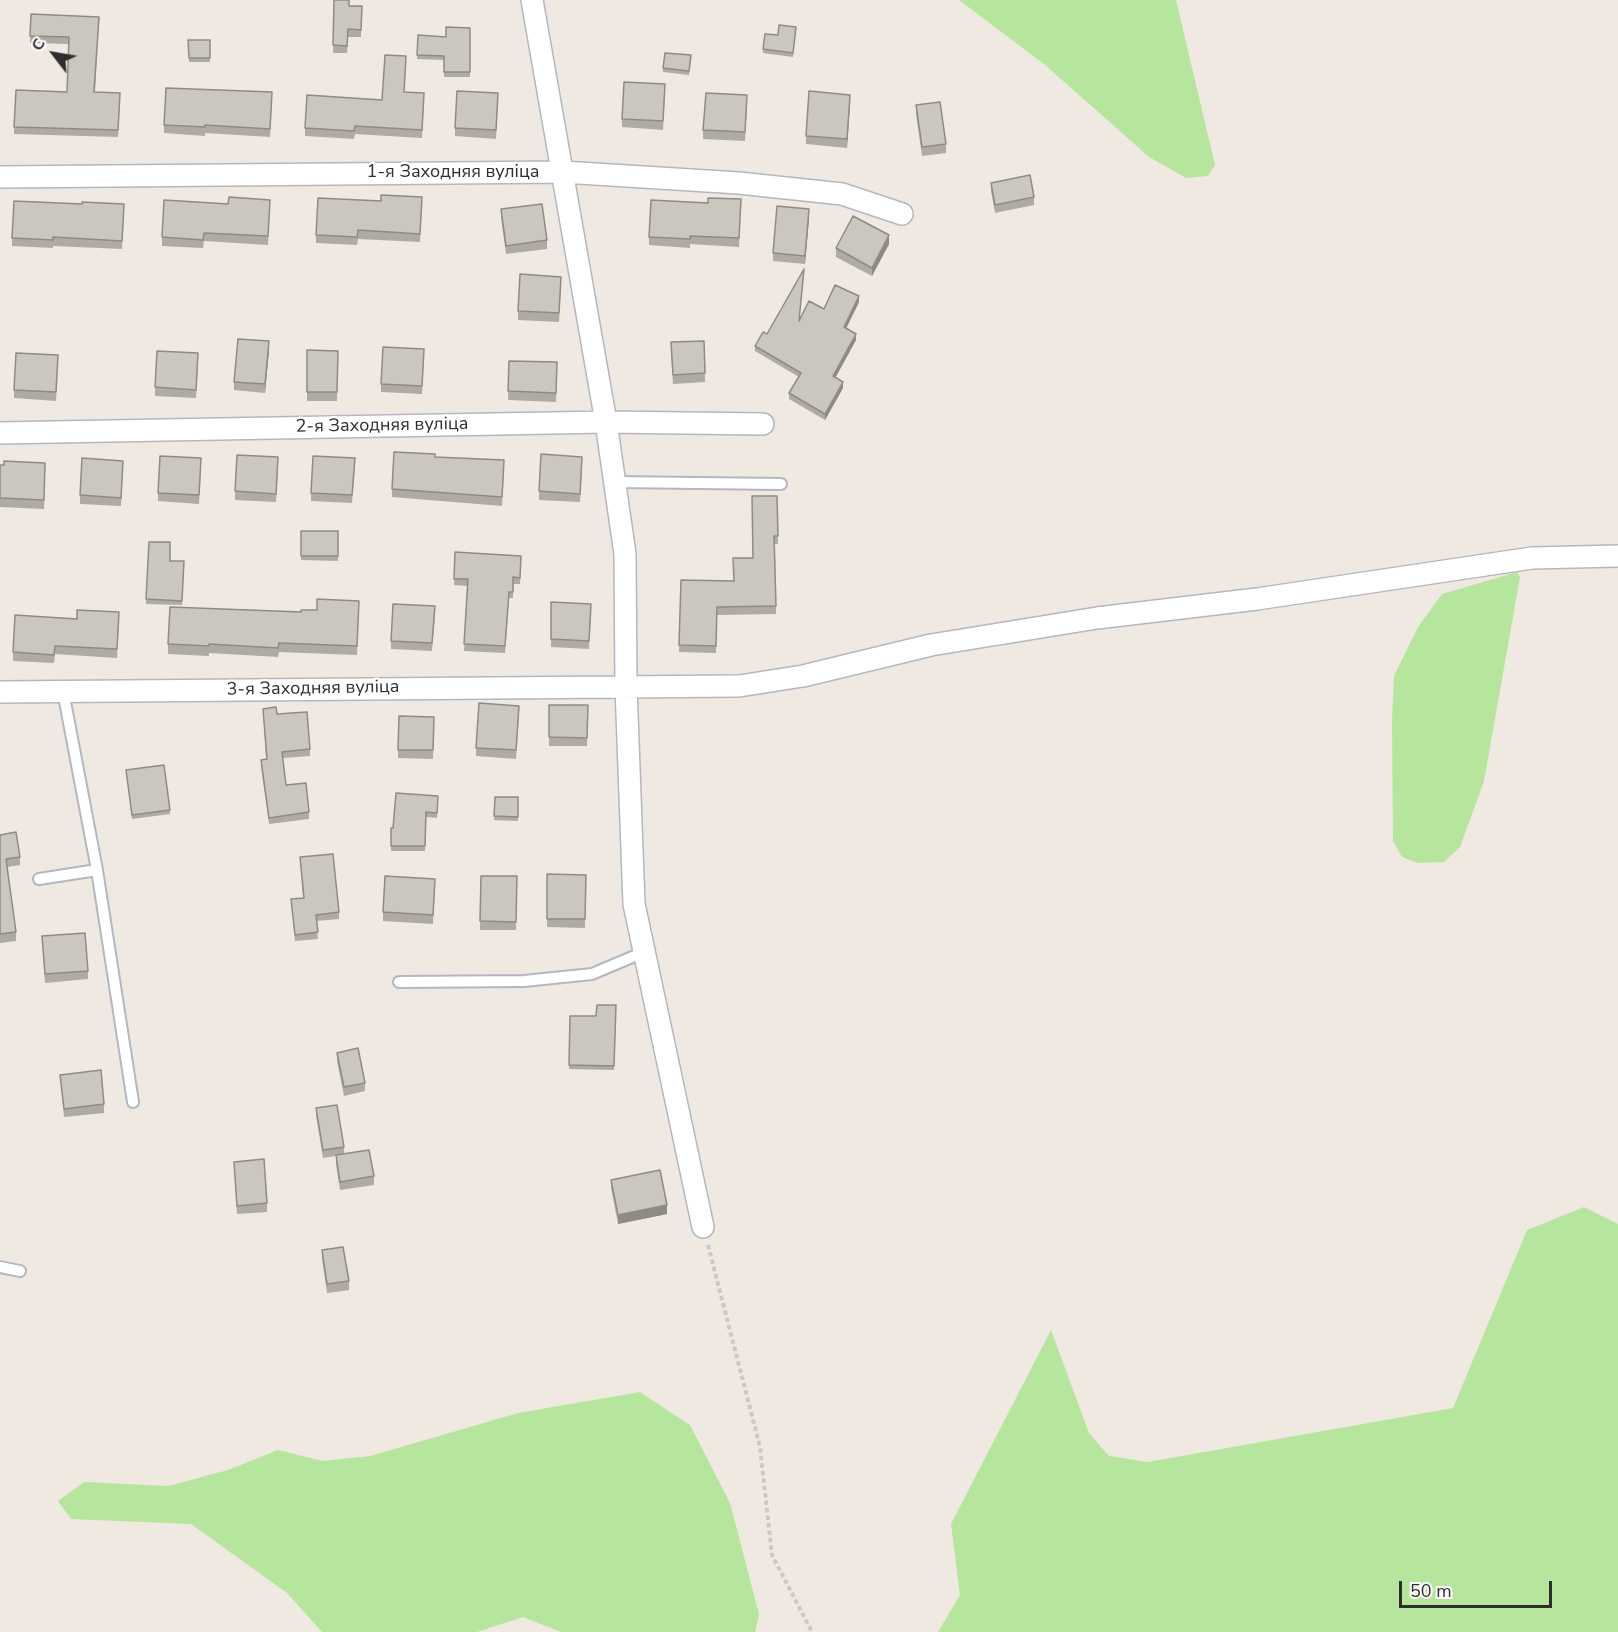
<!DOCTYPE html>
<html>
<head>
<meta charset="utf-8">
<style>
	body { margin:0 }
	#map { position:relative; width:1618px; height:1632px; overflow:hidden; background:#efe9e1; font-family:"Nunito Sans",sans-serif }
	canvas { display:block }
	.north { position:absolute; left:24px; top:24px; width:60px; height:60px; -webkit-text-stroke:4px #fff; paint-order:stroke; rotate:301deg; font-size:16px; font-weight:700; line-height:24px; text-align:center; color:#2e2e2e }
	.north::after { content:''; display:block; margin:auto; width:21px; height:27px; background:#2e2e2e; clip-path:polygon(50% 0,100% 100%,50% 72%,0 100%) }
	.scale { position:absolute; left:1399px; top:1581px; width:153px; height:27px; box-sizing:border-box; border:3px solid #2e2e2e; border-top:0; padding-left:8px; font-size:18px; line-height:21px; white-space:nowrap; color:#2e2e2e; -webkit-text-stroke:4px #fff; paint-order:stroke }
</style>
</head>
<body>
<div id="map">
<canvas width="1618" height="1632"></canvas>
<div class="north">С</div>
<div class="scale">50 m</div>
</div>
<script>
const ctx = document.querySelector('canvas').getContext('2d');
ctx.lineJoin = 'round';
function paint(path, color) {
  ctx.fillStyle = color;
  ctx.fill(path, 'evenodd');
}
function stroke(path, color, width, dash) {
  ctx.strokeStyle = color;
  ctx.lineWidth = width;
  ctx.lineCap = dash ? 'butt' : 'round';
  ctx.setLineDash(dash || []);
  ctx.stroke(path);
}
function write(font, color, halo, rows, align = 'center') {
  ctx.font = font + ' "Nunito Sans",sans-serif';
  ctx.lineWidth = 4.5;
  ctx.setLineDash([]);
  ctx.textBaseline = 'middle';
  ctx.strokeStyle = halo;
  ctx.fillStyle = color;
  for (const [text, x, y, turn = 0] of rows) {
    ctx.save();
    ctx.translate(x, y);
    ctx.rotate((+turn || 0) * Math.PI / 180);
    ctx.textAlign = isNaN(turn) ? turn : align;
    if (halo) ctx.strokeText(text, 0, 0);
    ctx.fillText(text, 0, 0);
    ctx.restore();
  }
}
paint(new Path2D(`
	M959,0H1176L1215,165L1208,176L1186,178L1149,157L1044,64Z
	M1517,572L1520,577L1484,781L1460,847L1444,862L1418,863L1402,857L1393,841L1392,720L1394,676L1418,627L1442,594Z
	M1584,1207L1618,1224V1632H938L960,1595L951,1524L1051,1330L1089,1433L1109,1456L1148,1462L1453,1408L1527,1230Z
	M640,1392L690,1425L730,1503L759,1614L755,1632H561L523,1617L477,1632H322L287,1593L191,1524L71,1519L58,1501L84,1482L168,1486L228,1470L278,1450L322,1461L370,1456L518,1413Z`), '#b6e59e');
const service = new Path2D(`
	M614,482L781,484
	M63,691L97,870L133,1102
	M39,879L97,870
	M399,982L524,981L592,974L644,952
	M0,1267L20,1271`);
const minor = new Path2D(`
	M532,0L606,422L625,554L626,687L634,904L703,1227
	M0,177L563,172L739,183L842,194L902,214
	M0,433L606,422L763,424
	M0,692L739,686L803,676L931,645L1097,618L1257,599L1532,558L1618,556`);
stroke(service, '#b4b7c1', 14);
stroke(minor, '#b4b7c1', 24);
stroke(new Path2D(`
	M708,1245L760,1447L772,1555L812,1632`), '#c9c9c9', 4, [4.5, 3]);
stroke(service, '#fff', 10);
stroke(minor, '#fff', 21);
paint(new Path2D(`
	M334,0L350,6H362L361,37H348L347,53H333Z
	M31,14L99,17L95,92L120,100L118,137L14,134V127L67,92L69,44L30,43Z
	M470,28V77H444V60L417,59L418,35L446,37Z
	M796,32L793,57L763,53V49L778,35Z
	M188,40H210V62H189Z
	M691,60L689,75L663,72V68Z
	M404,92L424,101L422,138L355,134L354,139L305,136V128Z
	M665,92L663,130L622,127V119Z
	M272,100L270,137L205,133V136L164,133V125Z
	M498,102L496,139L455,136V128Z
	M850,103L847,148L806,144V136Z
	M747,104L745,141L703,139V130Z
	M916,105L946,144V153L922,156L916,114Z
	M991,183L1034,197V205L995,213L991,191Z
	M741,199L739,247L690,244V248L649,245V237L708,203Z
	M381,201L422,205L420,242L358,239L357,245L316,243V235Z
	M270,208L268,245L204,241L203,248L162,246V237Z
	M501,209L547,240V249L506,254L501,218Z
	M124,213L122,249L53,246V248L12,246V238Z
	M809,218L805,264L773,261V253Z
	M889,244L872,276L836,257V248Z
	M804,274L799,320L824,309L859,302L846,328L856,340L835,378L843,388L825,420L789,399V393L799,377L755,351V346L767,334Z
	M561,285L559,322L518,320V311Z
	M704,341L705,382L673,384L671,351Z
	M269,350L265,393L234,390V382Z
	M307,350L338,351L337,401H307Z
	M424,357L422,394L381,392V384Z
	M198,361L196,398L155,396V387Z
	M509,361L557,362L556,402L508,400Z
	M58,364L56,401L14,398V390Z
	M435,457L504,469L502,506L392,497V489Z
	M0,465L45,472L44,509L0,507Z
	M278,465L276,502L235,500V491Z
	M582,465L580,502L539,500V491Z
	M355,466L352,503L311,501V493Z
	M201,467L199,504L158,501V493Z
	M123,469L121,506L80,504V495Z
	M777,496L778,544H775L776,614L717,615L716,653L679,652L681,580L734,581L753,558Z
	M301,531H338V561L301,560Z
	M149,542L170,561H184L182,605L146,604Z
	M455,552L521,556L520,584H513V598H509L505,653L464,651L467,586L454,585Z
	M359,601L357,655L279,652L278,657L209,653V656L168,654V644L301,612L317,610Z
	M551,602L591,612L589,649L551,647Z
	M435,615L432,651L391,649V641Z
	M119,621L117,658L55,654L54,663L13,661V652Z
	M549,705H588L587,746H549Z
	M263,709L277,714L310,749V756L283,758L286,785L309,812V819L269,824L261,766V760L266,759Z
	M519,714L516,759L476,756V748Z
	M399,716L434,717L433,759L398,758Z
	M126,770L170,810V814L132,819Z
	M438,796L437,818L426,817L425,851H391V828H393Z
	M495,797H518V821L494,820Z
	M0,835L20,857V865L7,867L16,932V941L0,943Z
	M300,857L339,912V919L316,921L318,939L295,941L291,899L303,898Z
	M547,874L586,875L585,928L547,927Z
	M481,876H517L516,930H480Z
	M435,887L433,924L383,921V912Z
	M42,936L88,971V979L45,983Z
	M616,1005L614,1070L569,1069L570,1016H596Z
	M337,1053L365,1083V1091L344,1096L337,1061Z
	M60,1075L104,1104V1113L64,1117Z
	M316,1108L344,1147V1154L374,1176V1185L340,1190L336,1164V1156L323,1158L316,1116Z
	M234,1162L267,1203V1212L237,1214Z
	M611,1180L667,1214L618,1224L611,1188Z
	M322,1250L349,1281V1290L327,1293L322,1259Z`), '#afaba4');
paint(new Path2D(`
	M850,95V103L847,148V139Z
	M809,209V218L805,264V256Z
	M889,235V244L872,276V268Z
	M859,296V302L844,333V327Z
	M856,334V340L833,382V376Z
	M269,341V350L265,393V384Z
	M843,382V388L825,420V414Z
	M667,1205V1214L618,1224V1215Z`), '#8e8b86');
const building = new Path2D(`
	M334,0H349V6H362L361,30L348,29L347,46L333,45Z
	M31,14L99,17L94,92L120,93L118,130L14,127L16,90L67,92L69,37L30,36Z
	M779,25L796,27L793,53L763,49L765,34L778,35Z
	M446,27L470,28V72H444V56L417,55L418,35L446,37Z
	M188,40H210V58H189Z
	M665,53L691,55L689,71L663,68Z
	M385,55L406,56L404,92L424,93L422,130L355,126L354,131L305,128L307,95L382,100Z
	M624,82L665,84L663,121L622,119Z
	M166,88L272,92L270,129L205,125V127L164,125Z
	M457,91L498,93L496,130L455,128Z
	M809,91L850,95L847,139L806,136Z
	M706,93L747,95L745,132L703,130Z
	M940,102L946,144L922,147L916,105Z
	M1030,175L1034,197L995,205L991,183Z
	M381,195L422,197L420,234L358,230L357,237L316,235L318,198L381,201Z
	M229,197L270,200L268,236L204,233L203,240L162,237L164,200L228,204Z
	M708,198L741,199L739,238L690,236V239L649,237L651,200L708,203Z
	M14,201L82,204V202L124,204L122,241L53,237V240L12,238Z
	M542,204L547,240L506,246L501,209Z
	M777,206L809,209L805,256L773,253Z
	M853,216L889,235L872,268L836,248Z
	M804,269L799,321L809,301L824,309L835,285L859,296L844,327L856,334L833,376L843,382L825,414L789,393L801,373L755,346L763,332L767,334Z
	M520,274L561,277L559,313L518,311Z
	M238,339L269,341L265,384L234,382Z
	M704,341L705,373L673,375L671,342Z
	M383,347L424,349L422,386L381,384Z
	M307,350L338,351L337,392H307Z
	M157,351L198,353L196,390L155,387Z
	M16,353L58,355L56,392L14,390Z
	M509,361L557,362L556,393L508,391Z
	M394,452L435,454V457L504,460L502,497L392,489Z
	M541,454L582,457L580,494L539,491Z
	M237,455L278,457L276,494L235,491Z
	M160,456L201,458L199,495L158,493Z
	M313,456L355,458L352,495L311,493Z
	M82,458L123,461L121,498L80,495Z
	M4,461L45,463L44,500L0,498V465H4Z
	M752,496H777L778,536H774L776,606L717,607L716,646L679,645L681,580L734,581L733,558H753Z
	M301,531H338V556H301Z
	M149,542H170V561H184L182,601L146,599Z
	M455,552L521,556L520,578L513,577V592H509L505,646L464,644L468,579H454Z
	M317,599L359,601L357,646L279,643L278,648L209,644V646L168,644L170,607L301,612V610H317Z
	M551,602L591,604L589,641L551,639Z
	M393,604L435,606L432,643L391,641Z
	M77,610L119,612L117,649L55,646L54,655L13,652L15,615L77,619Z
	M479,703L519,706L516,750L476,748Z
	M549,705H588L587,738L549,737Z
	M276,707L277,714L307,712L310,749L282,752L286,785L306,783L309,812L269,818L261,760L267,759L263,709Z
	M399,716L434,717L433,750H398Z
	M164,765L170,810L132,815L126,770Z
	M396,793L438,796L437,813L426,812L425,846H391V828H393Z
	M495,797H518V817L494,816Z
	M16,832L20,857L6,859L16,932L0,934V835Z
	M333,854L339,912L316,915L318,932L295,935L291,899L304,898L300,857Z
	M547,874L586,875L585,919H547Z
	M385,876L435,879L433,915L383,912Z
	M481,876H517L516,922L480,921Z
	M85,933L88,971L45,974L42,936Z
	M597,1005H616L614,1066L569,1065L570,1016H596Z
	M358,1048L365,1083L344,1087L337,1053Z
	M101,1070L104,1104L64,1109L60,1075Z
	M337,1105L344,1147L323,1150L316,1108Z
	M369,1150L374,1176L340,1182L336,1155Z
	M264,1159L267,1203L237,1206L234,1162Z
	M660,1170L667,1205L618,1215L611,1180Z
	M343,1247L349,1281L327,1284L322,1250Z`);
paint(building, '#cbc7bf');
stroke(building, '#8e8b86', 1.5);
write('18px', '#2e2e2e', '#fff', [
	["1-я Заходняя вуліца",453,173],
	["2-я Заходняя вуліца",382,426,-1],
	["3-я Заходняя вуліца",313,689,-1]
]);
</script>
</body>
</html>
